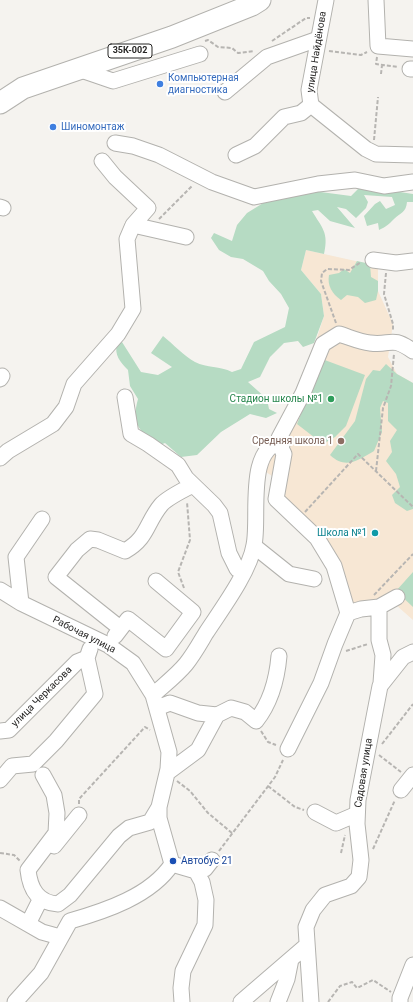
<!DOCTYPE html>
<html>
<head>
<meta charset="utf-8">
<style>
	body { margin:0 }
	canvas { display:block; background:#f5f3ef }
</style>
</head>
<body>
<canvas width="413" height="1002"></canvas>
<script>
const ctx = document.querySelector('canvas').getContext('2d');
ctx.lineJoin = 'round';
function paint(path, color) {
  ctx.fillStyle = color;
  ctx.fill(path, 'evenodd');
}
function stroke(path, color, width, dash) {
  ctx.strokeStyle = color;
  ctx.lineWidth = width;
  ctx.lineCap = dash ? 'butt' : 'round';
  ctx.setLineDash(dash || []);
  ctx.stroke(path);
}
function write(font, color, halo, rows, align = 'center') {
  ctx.font = font + ' Roboto,sans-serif';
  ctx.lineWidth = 4;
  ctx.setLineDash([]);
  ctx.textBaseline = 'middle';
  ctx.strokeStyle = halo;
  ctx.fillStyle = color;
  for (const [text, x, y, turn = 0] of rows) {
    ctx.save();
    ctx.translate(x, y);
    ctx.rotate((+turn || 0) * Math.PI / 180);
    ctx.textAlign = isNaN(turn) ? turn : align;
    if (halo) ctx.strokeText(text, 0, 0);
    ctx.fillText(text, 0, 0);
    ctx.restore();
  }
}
paint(new Path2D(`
	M306,250L378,266V291L393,324L388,357L397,374L413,383V620L396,605L357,617L315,543L298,524L275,478L254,464L278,432L300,391L324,316L321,294L301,270Z`), '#f7e7d4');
paint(new Path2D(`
	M361,186L413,194V202H407C406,213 401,212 394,219C389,224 386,227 379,230L378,223L367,226L364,216L375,204L380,201L386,209L395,205L392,197L364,195L368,202L366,208L356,218L346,209L337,207L355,228L330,221L318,210L312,211C322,228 329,232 324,254L306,250L301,270L321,294L324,316L314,343L303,347L298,341L284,343L270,357L260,377L248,382L267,399L269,409L277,413L266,418L250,414L221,432L197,455L181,457L165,443L157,446C139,430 131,424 138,399L130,386L128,370C120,362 114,355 117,343L122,342L141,372L158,375L172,367L151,353L163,336C173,344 184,356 195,362C207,368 220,366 232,372L241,369L254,342L285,327L289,308L281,294L269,281L263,271L243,259L231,257L219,250L211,238L214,233L232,241L237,225L247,213L273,197L313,191L351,196Z
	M357,261L370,264L371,277L378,281V291L376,300L365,303L358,297L347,295L341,300C332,294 327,285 329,275L339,273L344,269L350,273Z
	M322,359L365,375L346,426L335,437L323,444L297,424Z
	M386,364L397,374L413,383V509L407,511L395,503L392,495L400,487L396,474L386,461L392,452L390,441L397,430L388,421V403L383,401L380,408L382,432L374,451C358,460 346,470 330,455L355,421L366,379L373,370L380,371Z
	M413,572V607L396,591Z`), '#b6dbc3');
const minor = new Path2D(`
	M326,0L309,90L311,105L366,149L376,154L413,155
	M376,0L378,46L413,49
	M78,69L113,81L200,54
	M410,69H413
	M225,92L267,57L318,39
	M115,143L133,146L159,155L212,182L254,197L318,184L355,180L384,186L413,182
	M236,155L255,146L284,117L301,113L311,105
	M102,161L115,177L148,208L133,225
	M0,207L3,208
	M373,260L396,263L413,261
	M0,379L2,376
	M125,397L131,434L148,444L178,465L186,478L214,505L220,513L229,553L237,569L244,571
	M283,441L279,438L303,393L323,344L339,334C349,337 360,342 370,343C392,346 390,335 413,351
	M0,458L8,451L53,424L66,407L74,384L118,334L133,309L127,239L133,225L186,237
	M254,546L289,574L314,579
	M0,590L21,603L108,645L133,663L153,695L169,752L168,769L159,807V818L172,864
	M21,603L16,557L42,519
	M379,607V640L383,655L381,683
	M348,613L361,609L379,607L397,597
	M120,628L56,577L77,550L90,539L98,540L125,551C148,538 146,523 161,505C166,499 185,489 193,485
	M115,636L128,619L166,649L193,612L156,581
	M153,695C164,685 177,675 186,664C194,654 200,643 206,633C221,610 250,571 254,545C260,517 245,448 283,441L281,448L284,454L276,499L317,538L334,566L348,613L335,644L321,683L288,749
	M157,708L170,703L198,713L217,715L231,708L245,712L256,721C271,702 277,679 279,656
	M0,731L9,730L77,662L87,658L90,649
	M167,773L198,750L217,715
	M43,775L54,795L57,813L56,833L28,870C30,889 38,903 58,904L70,895L119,836L129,828L150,822L159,807
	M0,780L12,766L33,764L56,741L95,694L87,658
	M401,790L413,775
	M315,812L336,823L357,814
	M54,846L79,815
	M172,864L196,871L202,882L206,900L205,925L183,971L181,988L182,1002
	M196,871L205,869L212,860
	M0,908L42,932L60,937
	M28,924L41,898
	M15,1002L41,973L70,921C105,911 151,896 172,864
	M241,1002L306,946
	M278,1002L287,979L291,959
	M311,1002L306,927L313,910L325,895L351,886L359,877L361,860L357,824L358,800L380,686L403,657L413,652
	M400,1002V998L413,965`);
const highway = new Path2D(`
	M0,103L23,88L172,37L252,5L260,0`);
stroke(minor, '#b3b2ae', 17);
stroke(highway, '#b3b2ae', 23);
stroke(new Path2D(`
	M205,41L208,40L218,47L232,48L238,53L254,51
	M272,41L306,18H310
	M329,51L361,55L367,52
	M377,57L376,64L398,67
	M381,74L382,65
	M374,140L378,97
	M159,219L193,185
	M386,273L384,294L393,324V331
	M336,323L321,281L322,273L327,269L349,270L361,262
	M376,471L383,408L391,386L394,354
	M305,512L358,454L413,507
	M184,588L178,572L190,540L187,502
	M374,595L413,554
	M346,651L368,644
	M261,731L268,742L276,745
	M382,744L413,704
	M379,755L401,772
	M177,781L190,791L208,813L232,833
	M268,786L295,807L304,810
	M79,804V799L145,727L150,730
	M373,849L395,800
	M219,851L275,777L283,760
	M0,853L14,855L21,862
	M341,853L345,835
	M328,1002L340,986L352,982L357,988L373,980L391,992`), '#b7b5b2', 2, [4, 2]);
stroke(minor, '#fff', 15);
stroke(highway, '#fff', 21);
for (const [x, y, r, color] of [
	[160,84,4,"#3f7fe0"],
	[53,127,4,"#3f7fe0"],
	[331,399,4,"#2e9e5b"],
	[341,441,4,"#8d6e63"],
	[375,533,4,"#0f9aa8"],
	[173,861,4,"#1a4fb4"]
]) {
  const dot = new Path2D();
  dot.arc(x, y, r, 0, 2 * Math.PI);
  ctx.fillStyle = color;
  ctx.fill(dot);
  stroke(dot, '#fff', 1.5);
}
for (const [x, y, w] of [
	[130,51,44]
]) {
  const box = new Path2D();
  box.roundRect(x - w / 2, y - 7, w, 14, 3);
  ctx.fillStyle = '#fff';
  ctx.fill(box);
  stroke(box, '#272625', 1);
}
write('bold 9px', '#272625', null, [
	["35К-002",130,51]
]);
write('10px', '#272625', '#fff', [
	["улица Найдёнова",317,52,-81],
	["Рабочая улица",84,635,27],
	["улица Черкасова",42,697,-45],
	["Садовая улица",364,773,-81]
]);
write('10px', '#366cbe', '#fff', [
	["Компьютерная",168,78],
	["диагностика",168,90],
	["Шиномонтаж",61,127]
], 'left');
write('10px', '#27864d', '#fff', [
	["Стадион школы №1",323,399]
], 'right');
write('10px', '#785e54', '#fff', [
	["Средняя школа 1",333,441]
], 'right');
write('10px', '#0d838f', '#fff', [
	["Школа №1",367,533]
], 'right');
write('10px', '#164399', '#fff', [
	["Автобус 21",181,861]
], 'left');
</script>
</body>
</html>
